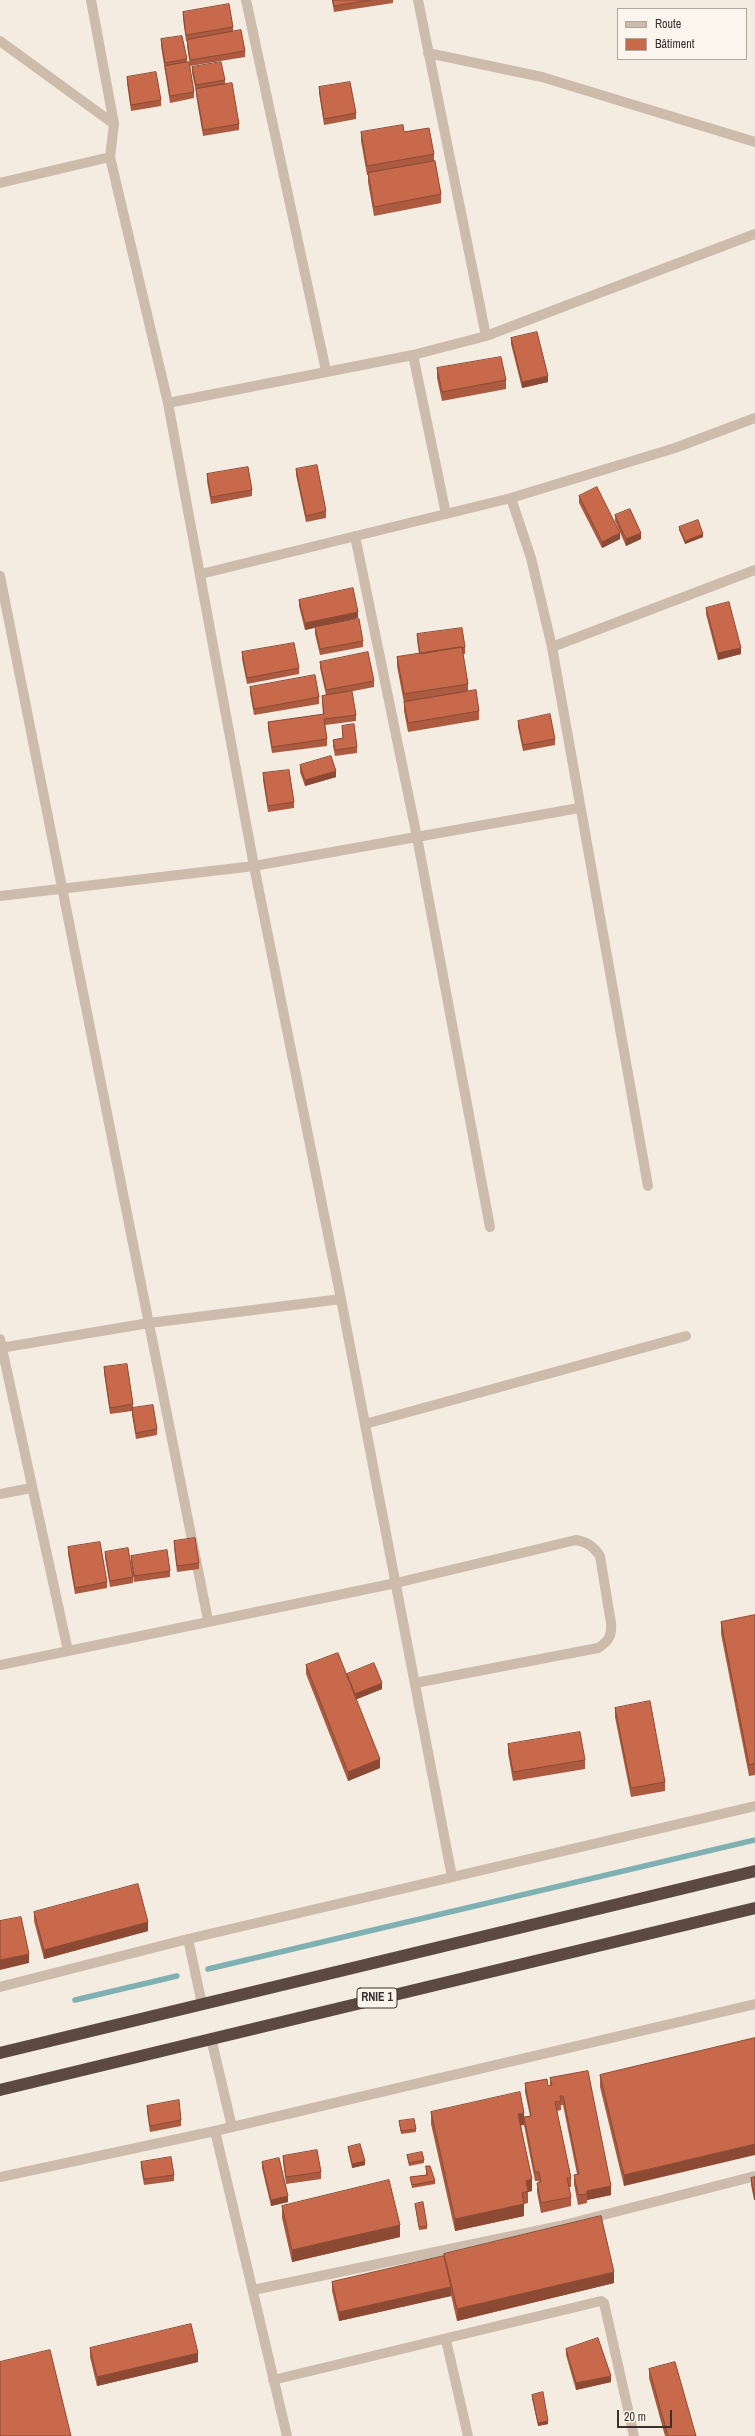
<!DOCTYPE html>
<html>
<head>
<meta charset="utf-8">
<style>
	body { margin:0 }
	#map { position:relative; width:755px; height:2436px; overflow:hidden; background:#f4ebe1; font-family:"Archivo Narrow",sans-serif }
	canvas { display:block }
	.legend { position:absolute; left:617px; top:8px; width:130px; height:52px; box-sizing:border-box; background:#fbf5ee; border:1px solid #aea6a0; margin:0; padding:5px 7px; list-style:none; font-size:12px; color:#3b302b }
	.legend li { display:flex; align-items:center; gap:8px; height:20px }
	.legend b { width:20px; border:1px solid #aea6a0 }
	.scale { position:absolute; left:617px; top:2410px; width:55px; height:18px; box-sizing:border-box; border:2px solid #3b302b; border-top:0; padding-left:5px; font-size:12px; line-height:14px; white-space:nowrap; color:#3b302b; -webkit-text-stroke:3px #fbf5ee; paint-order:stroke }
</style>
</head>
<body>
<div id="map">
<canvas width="755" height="2436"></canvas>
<ul class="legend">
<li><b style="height:5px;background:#cdbbac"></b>Route</li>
<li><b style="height:11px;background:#c8694b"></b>Bâtiment</li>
</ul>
<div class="scale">20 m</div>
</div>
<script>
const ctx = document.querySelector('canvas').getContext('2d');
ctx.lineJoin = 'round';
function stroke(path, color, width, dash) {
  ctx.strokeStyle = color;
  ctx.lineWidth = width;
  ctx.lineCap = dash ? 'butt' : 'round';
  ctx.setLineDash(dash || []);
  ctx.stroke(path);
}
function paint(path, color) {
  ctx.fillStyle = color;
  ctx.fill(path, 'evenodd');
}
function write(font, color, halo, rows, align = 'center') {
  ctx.font = font + ' "Archivo Narrow",sans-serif';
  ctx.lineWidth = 4;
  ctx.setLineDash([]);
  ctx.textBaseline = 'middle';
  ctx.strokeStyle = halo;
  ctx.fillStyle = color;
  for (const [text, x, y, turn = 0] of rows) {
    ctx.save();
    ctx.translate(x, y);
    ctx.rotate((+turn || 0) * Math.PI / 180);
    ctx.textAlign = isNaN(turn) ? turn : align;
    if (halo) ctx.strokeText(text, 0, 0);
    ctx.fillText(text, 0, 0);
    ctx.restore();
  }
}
stroke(new Path2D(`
	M208,1969L755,1840
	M75,2000L177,1976`), '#7fb0b2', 5.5);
stroke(new Path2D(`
	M91,0L114,124L110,157L168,403L254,866L341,1299L452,1877
	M246,0L326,371
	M418,0L486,336
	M0,41L114,124
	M428,53L542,77L755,142
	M0,183L110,157
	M413,355L446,514
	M168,403L413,355L486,336L755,234
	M511,498L531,558L552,647L648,1186
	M355,536L417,837L490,1227
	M201,574L511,498L675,448L755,418
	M0,576L208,1620
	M552,647L755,570
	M0,896L254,866L579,808
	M0,1339L68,1651
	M0,1348L149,1323L341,1299
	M365,1424L686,1336
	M0,1494L31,1488
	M0,1665L396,1583L576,1540C587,1542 593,1546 600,1556L611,1623C612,1636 609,1641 598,1648L415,1683
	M188,1939L202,2004
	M0,1987L188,1939L755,1806
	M211,2038L232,2127
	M215,2131L287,2436
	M0,2177L215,2131L755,2004
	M253,2290L560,2226L755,2176
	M446,2340L468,2436
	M273,2380L601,2301L604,2303L634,2436`), '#cdbbac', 10);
stroke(new Path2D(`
	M0,2053L755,1871
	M0,2090L755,1908`), '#5c4a42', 12);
paint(new Path2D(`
	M332,0H393V3L334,12Z
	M183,12L233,27V32L245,51V57L190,66L187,46V41H186L183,19Z
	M161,39L187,59V63L194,92V98L170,103L161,46Z
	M192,67L225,80V84L239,124V130L203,136L196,95V91V92L192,73Z
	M127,77L161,100V106L131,111L127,83Z
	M319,87L356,113V119L324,125L319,93Z
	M361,132H404L434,154V161L441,194V203L374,216L368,182V175H367L361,141Z
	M511,338L548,382L522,388L511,344Z
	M437,368L506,380V389L442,401L437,378Z
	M296,469L326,511V518L306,522L296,475Z
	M207,474L252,490V496L211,504L207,481Z
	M579,496L620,539L602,548L579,503Z
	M615,515L641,539L626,546L615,521Z
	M679,527L703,537L685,544L679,530Z
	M299,600L358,618L305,630L299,606Z
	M706,608L741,654L718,660L706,614Z
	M315,627L363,641V647L320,655L315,634Z
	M417,634L465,647V654H463L468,684V691L479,711V720L408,732L404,711V703L397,666V657L419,654L417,640Z
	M242,652L299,668V674L247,684L242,659Z
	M320,662L374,681V687L348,692L356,715V721L325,725L327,739V746L272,753L268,729V722L323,715L322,702V696L326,695L320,668Z
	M250,687L319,697V704L254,715L250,693Z
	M518,721L555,739V745L523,751L518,727Z
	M342,726L357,747V753L335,756L333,746V740L343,738Z
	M300,765L336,777L305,786L300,772Z
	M263,773L294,802V808L268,812L263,780Z
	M104,1367L133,1404V1408L157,1429V1435L136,1439L132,1415V1411L110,1414L104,1373Z
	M174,1541L199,1563V1569L177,1572L174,1547Z
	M68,1547L107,1582V1588L75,1594L68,1554Z
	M105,1552L133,1577V1583L110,1587L105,1558Z
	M131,1556L170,1571V1577L134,1582L131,1562Z
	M755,1615V1775L749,1776L721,1634V1622Z
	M306,1665L347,1676L382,1689L356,1699L380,1768L348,1781L306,1674Z
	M615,1708L665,1782V1791L631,1797L615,1717Z
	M508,1744L585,1760V1769L513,1781L508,1753Z
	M34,1912L148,1931L44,1959L34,1921Z
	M755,2038L624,2186L600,2087V2075Z
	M588,2071L611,2195L587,2200V2203L578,2205L574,2184V2175L577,2174L563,2105H561V2110L557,2111L571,2178V2187H569L571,2197V2206L541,2213L537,2192V2183L539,2182V2181H535L524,2125H521L532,2191L528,2192V2203L524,2204V2216L455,2231L431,2124V2112L524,2117L530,2116L525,2092V2083L548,2086L550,2085V2078Z
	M147,2106L181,2120V2126L150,2132L147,2112Z
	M399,2121L416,2129V2132L401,2134Z
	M348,2147L365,2165L352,2168L348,2150Z
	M407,2155L424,2160V2163L409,2166Z
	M283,2156L321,2172V2179L286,2184L283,2162Z
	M141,2162L174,2175V2181L144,2185L141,2168Z
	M262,2162L288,2202L271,2206L262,2168Z
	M426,2166L435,2181V2184L412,2188L410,2177L426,2175Z
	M755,2177L754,2200L751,2185V2178Z
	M415,2204L427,2226V2229L419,2230Z
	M282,2206L400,2237L292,2262L282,2218Z
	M444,2254L614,2283L457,2321L451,2295V2296L339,2321L332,2291V2282L444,2256Z
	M90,2348L198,2362L97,2386L90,2357Z
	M566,2349L611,2382L576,2390L566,2355Z
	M649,2369L696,2436H665L649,2378Z
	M532,2395L548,2424L538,2426L532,2398Z`), '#ac5a40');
paint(new Path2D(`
	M548,376V382L522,388V382Z
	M620,533V539L602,548V542Z
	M641,533V539L626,546V539Z
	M703,534V537L685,544V541Z
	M358,612V618L305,630V623Z
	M741,648V654L718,660V653Z
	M336,771V777L305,786V780Z
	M382,1683V1689L355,1700V1694Z
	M380,1759V1768L348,1781V1772Z
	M148,1922V1931L44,1959V1950Z
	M29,1954V1963L0,1970V1960Z
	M524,2113V2125L518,2126V2114Z
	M755,2144V2155L624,2186V2175Z
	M365,2161V2165L352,2168V2164Z
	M532,2179V2191L528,2192L526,2181Z
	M611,2186V2195L587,2200V2191Z
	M754,2194H755V2200H754Z
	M288,2196V2202L271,2206V2200Z
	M524,2204V2216L455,2231V2219Z
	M400,2225V2237L292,2262V2250Z
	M614,2272V2283L457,2321V2309Z
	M451,2287V2296L339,2321V2312Z
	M198,2353V2362L97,2386V2377Z
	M611,2376V2382L576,2390V2383Z
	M548,2421V2424L538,2426V2423Z`), '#8c4a34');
const building = new Path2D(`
	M333,0H371L334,6Z
	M229,4L233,27L186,35L183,12Z
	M241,30L245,51L190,60L187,40Z
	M182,36L187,59L165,63L161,39Z
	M189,62L194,92L170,96L165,66Z
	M221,62L225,80L196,85L192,67Z
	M156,72L161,100L131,105L127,77Z
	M350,82L356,113L324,119L319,87Z
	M232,83L239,124L203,130L196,89Z
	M403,125L404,132L429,128L434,154L367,166L361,132Z
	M435,161L441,194L374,207L368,173Z
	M537,332L548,376L522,382L511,338Z
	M501,357L506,380L442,392L437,368Z
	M317,465L326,511L306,516L296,469Z
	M248,467L252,490L211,497L207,474Z
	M597,487L620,533L602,542L579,496Z
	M630,509L641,533L626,539L615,515Z
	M698,520L703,534L685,541L679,527Z
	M353,588L358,612L305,623L299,600Z
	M729,602L741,648L718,653L706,608Z
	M359,619L363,641L320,649L315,627Z
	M462,628L465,647L462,648V647L420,654L417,634Z
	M294,643L299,668L247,678L242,652Z
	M462,647L468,684L404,694L397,657Z
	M368,652L374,681L326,690L320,662Z
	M315,675L319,697L254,709L250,687Z
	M476,690L479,711L408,723L404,702Z
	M352,691L356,715L324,719L327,739L272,747L268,722L324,714L322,696Z
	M550,714L555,739L523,745L518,721Z
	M354,724L357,747L335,750L333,740L343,738L342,726Z
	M331,756L336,771L305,780L300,765Z
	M289,770L294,802L268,806L263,773Z
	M127,1364L133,1404L110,1408L104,1367Z
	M153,1405L157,1429L136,1433L132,1408Z
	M195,1538L199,1563L177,1566L174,1541Z
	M100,1542L107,1582L75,1588L68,1547Z
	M128,1548L133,1577L110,1581L105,1552Z
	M167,1550L170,1571L134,1576L131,1556Z
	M755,1615V1763L749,1765L721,1622Z
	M338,1653L380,1759L348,1772L306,1665Z
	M374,1663L382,1683L355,1694L347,1674Z
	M650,1701L665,1782L631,1788L615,1708Z
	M580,1732L585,1760L513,1772L508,1744Z
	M138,1884L148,1922L44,1950L34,1912Z
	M21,1917L29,1954L0,1960V1921Z
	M755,2038V2144L624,2175L600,2075Z
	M588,2071L611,2186L587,2191V2194L578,2195L574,2175L579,2174L563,2096H560L561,2101L555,2102L571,2178H567L571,2197L541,2203L537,2183L541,2182L539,2172H535L524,2117L531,2116L525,2083L547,2079L548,2086L552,2085L550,2078Z
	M520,2092L524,2113L518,2114L532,2179L526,2181L528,2191L522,2193L524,2204L455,2219L431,2112Z
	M179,2100L181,2120L150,2126L147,2106Z
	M414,2119L416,2129L401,2131L399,2121Z
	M360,2144L365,2161L352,2164L348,2147Z
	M317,2150L321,2172L286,2177L283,2156Z
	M422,2152L424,2160L409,2163L407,2155Z
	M171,2157L174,2175L144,2179L141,2162Z
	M279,2158L288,2196L271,2200L262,2162Z
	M426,2166H430L435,2181L412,2185L410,2177L427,2175Z
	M755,2177V2194H754L751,2178Z
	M389,2180L400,2225L292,2250L282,2206Z
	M423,2202L427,2226L419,2227L415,2204Z
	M601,2216L614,2272L457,2309L444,2254Z
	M444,2256L451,2287L339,2312L332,2282Z
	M191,2324L198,2353L97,2377L90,2348Z
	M598,2338L611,2376L576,2383L566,2349Z
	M50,2350L71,2436H0V2362Z
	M675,2362L696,2436H668L649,2369Z
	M543,2392L548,2421L538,2423L532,2395Z`);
paint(building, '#c8694b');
stroke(building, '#8c4a34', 1);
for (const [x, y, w] of [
	[377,1998,40]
]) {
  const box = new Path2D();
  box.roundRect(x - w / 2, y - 10, w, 20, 3);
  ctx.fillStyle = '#fbf5ee';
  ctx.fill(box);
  stroke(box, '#3b302b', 1);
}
write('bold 12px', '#3b302b', null, [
	["RNIE 1",377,1998]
]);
</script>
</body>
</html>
